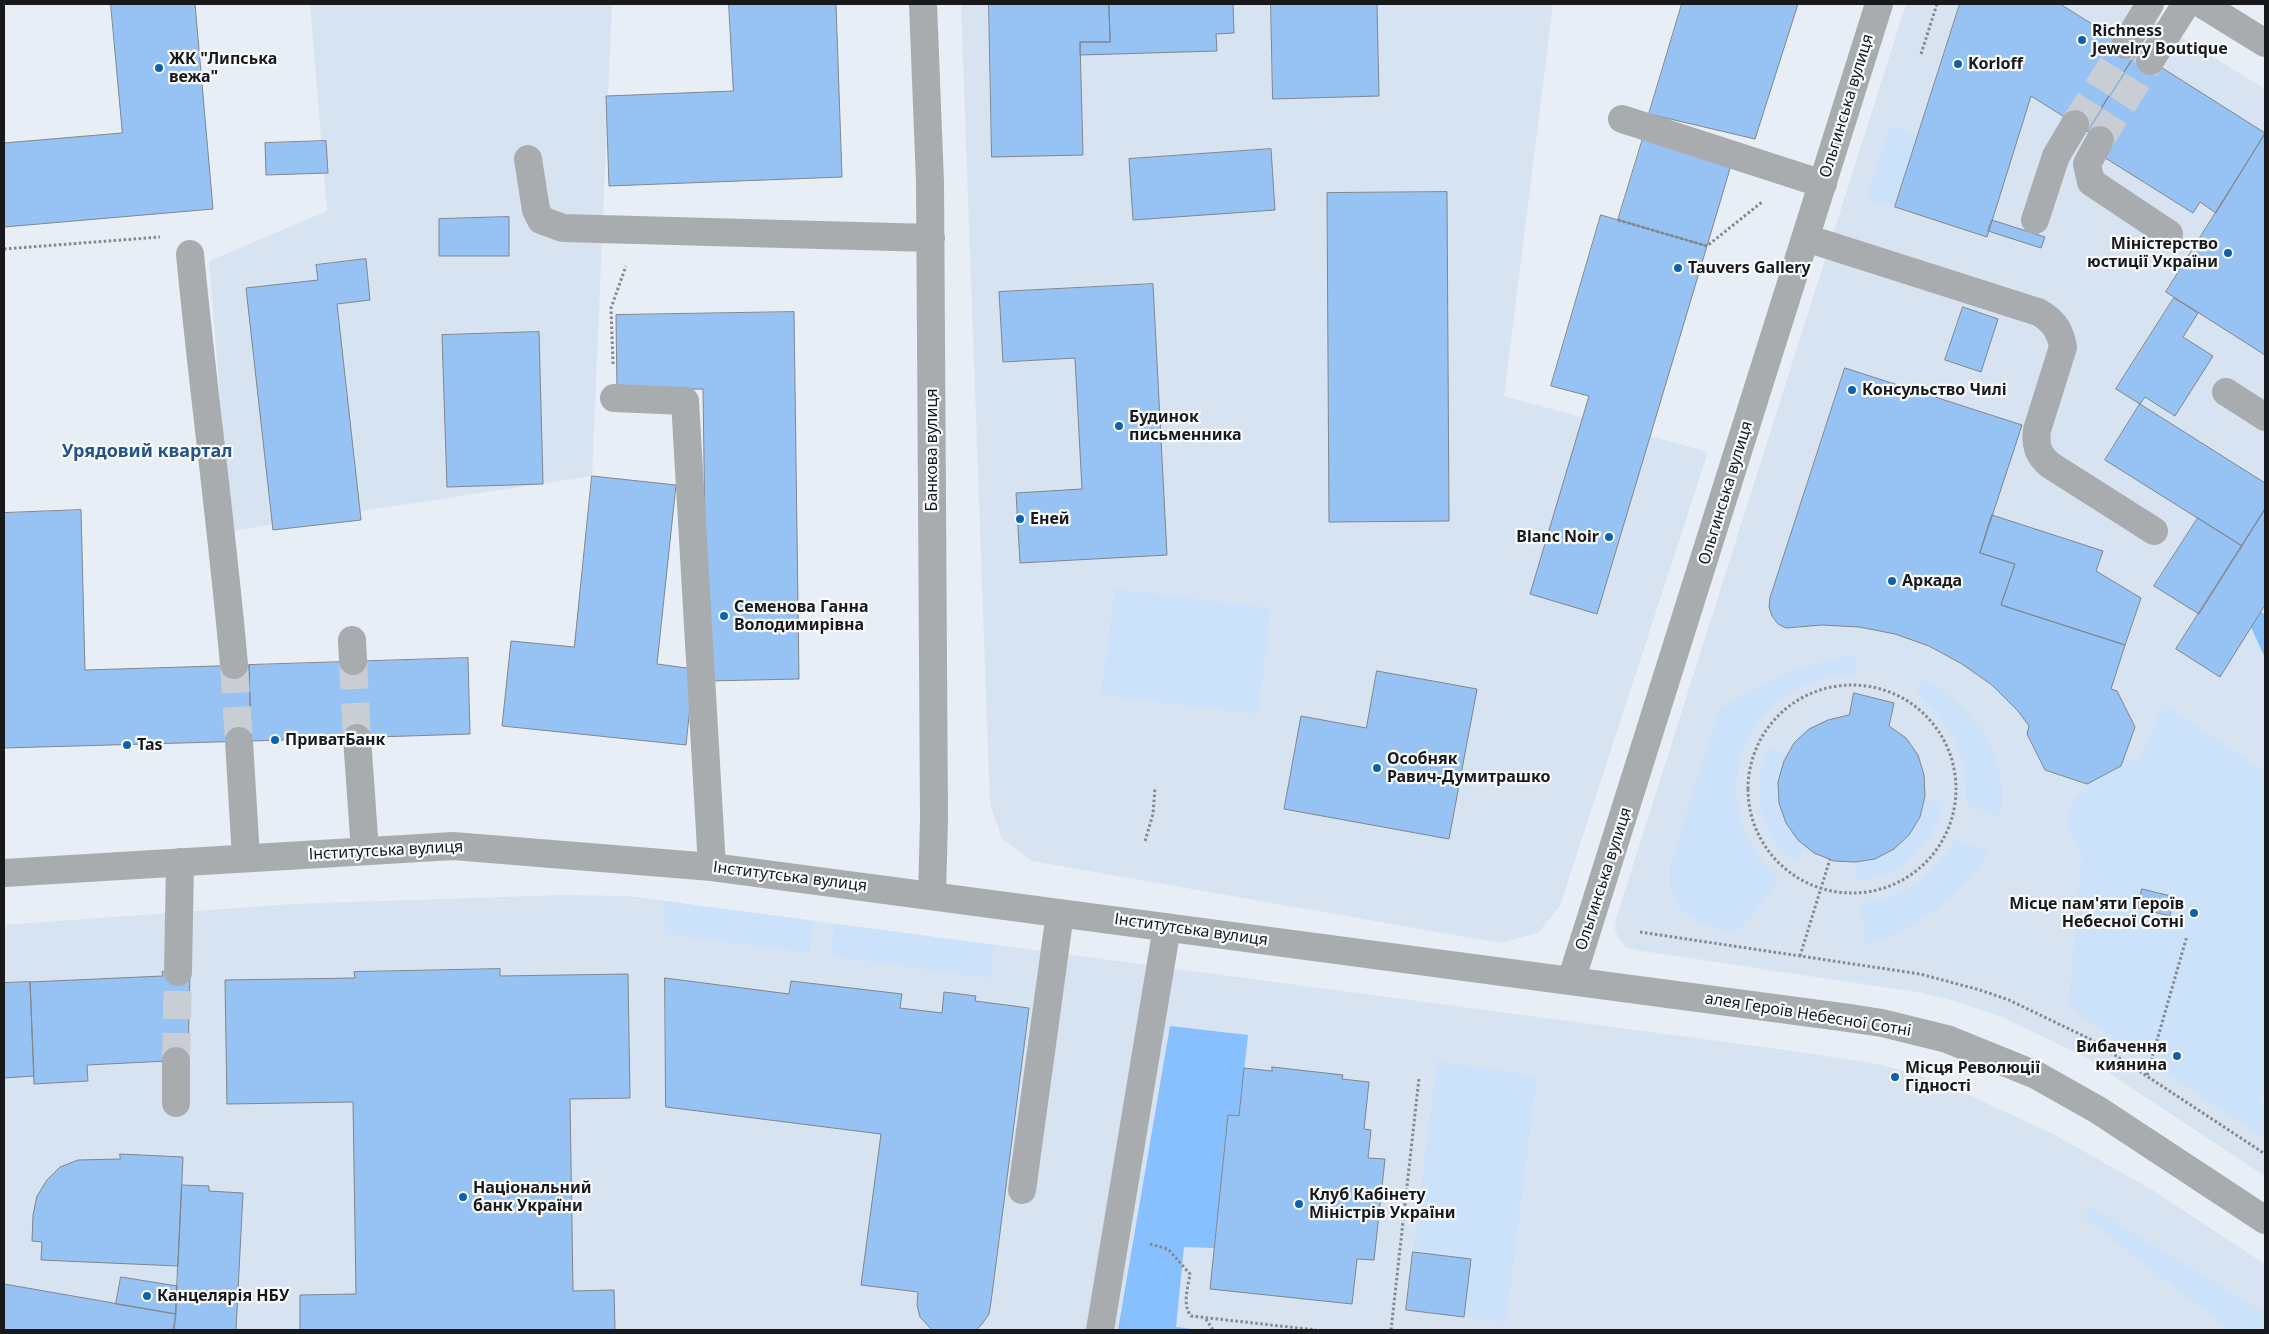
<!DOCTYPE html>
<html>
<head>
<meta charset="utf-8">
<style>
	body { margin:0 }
	#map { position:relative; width:2269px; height:1334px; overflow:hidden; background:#e8eef5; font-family:"Noto Sans",sans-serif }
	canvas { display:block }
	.frame { position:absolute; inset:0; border:5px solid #17191b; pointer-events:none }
</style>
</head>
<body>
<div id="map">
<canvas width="2269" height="1334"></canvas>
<div class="frame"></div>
</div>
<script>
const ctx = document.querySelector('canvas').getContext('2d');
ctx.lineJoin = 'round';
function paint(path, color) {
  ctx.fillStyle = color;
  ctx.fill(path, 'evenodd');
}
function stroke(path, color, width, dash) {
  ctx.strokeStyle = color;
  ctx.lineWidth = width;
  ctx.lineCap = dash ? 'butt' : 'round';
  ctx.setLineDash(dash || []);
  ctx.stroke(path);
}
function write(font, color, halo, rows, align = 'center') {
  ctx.font = font + ' "Noto Sans",sans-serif';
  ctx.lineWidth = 4.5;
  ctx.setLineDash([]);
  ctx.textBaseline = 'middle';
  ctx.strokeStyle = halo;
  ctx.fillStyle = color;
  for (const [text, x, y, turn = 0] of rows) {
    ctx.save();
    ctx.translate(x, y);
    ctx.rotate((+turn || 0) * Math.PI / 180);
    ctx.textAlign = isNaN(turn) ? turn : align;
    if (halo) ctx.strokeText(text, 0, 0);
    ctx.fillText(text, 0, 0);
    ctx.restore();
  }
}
paint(new Path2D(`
	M310,4H612L592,476L231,531L209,261L327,211Z
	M961,4H1553L1504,396L1708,452L1560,906L1538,933L1500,943L1032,861L1002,839L990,804Z
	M1906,4H2128L2265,89V1176L2083,1056L2002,1017L1945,998L1916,992L1636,950L1626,947L1619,939L1615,930L1616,919Z
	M562,895L628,896L1786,1050L1878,1064L1908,1072L1949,1086L2053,1134L2149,1188L2265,1264V1330H4V925L293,904Z`), '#d7e3f0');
paint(new Path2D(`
	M1890,126L1918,135L1895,207L1867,199Z
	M1115,589L1271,608L1258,714L1101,695Z
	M1857,656L1856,673C1745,678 1693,804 1780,879L1740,929C1730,933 1723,930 1713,927C1680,916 1665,899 1671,863L1719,709C1762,684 1807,660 1857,656Z
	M1921,678C1972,702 2012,759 2000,817L1966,804C1968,755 1954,727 1918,694Z
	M2164,704L2265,771L2263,784L2265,785V1086L2261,1102L2265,1105V1139L2077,1013L2069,1002L2082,854L2066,826L2068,810L2076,797L2089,789L2087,784L2121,766L2124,759L2138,762Z
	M1770,747L1786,755L1778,782L1806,846L1794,861C1759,837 1749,783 1770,747Z
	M1924,800L1944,802C1931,846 1905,877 1857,881L1855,862C1893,856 1915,839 1924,800Z
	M1955,839L1989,852C1955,905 1922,922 1866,946L1861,904C1905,896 1933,879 1955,839Z
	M664,901L814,921L809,953L665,934Z
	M835,924L994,945L990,978L830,956Z
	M1437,1061L1537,1076L1506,1322L1464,1317L1471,1259L1413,1252Z
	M2090,1207L2265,1313V1330H2230L2084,1217Z`), '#cce1fa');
paint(new Path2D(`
	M2261,612L2265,614V658L2251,627Z
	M1170,1026L1248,1035L1239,1116L1228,1115L1214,1248L1184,1247L1176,1327L1200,1330H1118Z`), '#88c0ff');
const building = new Path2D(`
	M111,4H195L213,209L4,227V143L122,133Z
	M729,4H836L842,177L609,186L606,96L733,91Z
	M989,4H1109L1110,42H1080L1083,155L992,157Z
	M1109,4H1233L1234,33L1216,34L1217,51L1080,55V42H1110Z
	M1271,4H1377L1379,96L1273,99Z
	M1682,4H1798L1755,139L1649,114Z
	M1960,4H2060L2137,52L2087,131L2031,96L1987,237L1895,207Z
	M2137,52L2265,133L2216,213L2200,202L2193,213L2099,154L2106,143L2087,131Z
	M2265,134V355L2166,292Z
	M1644,135L1732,162L1707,246L1618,220Z
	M326,141L328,173L266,175L265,143Z
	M1271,149L1275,210L1133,220L1129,159Z
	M1447,192L1449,521L1329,522L1327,193Z
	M1601,215L1707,246L1597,614L1530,594L1589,396L1551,386Z
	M509,217V256H439V219Z
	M1992,220L2045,237L2041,248L1988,231Z
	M366,259L370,300L337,304L361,520L273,530L246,288L318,280L316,265Z
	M1153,284L1167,555L1020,563L1016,493L1082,489L1075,358L1003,362L999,292Z
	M2174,298L2198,313L2183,337L2213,356L2175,416L2145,397L2140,404L2116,389Z
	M1963,307L1998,319L1981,372L1945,360Z
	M794,312L799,679L707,681L703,389L617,390L616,315Z
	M539,332L543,484L447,487L442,335Z
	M1845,368L2022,425L1980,553L2015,564L2001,605L2125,645L2111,689L2117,691L2135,727L2121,766L2087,784L2045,770L2027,734L2029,726L2018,711L1992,685L1962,664L1929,646L1895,634L1859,627L1822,625L1786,628L1778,624L1772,616L1769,607L1770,598Z
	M2140,404L2265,483V509L2242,546L2105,460Z
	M592,476L676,485L657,664L694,669L686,745L502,726L511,641L574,647Z
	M2265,509V605L2220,677L2176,649Z
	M81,510L85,670L249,665L251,741L4,748V513Z
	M1992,515L2103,551L2096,571L2141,598L2125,645L2001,605L2015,564L1980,553Z
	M2198,518L2242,546L2199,614L2154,586Z
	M468,658L470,734L251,741L249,665Z
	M1377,671L1477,689L1449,839L1284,809L1301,716L1366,728Z
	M1854,693L1894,703L1889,726L1906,738L1918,755L1924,775L1925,796L1920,817L1909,835L1894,849L1875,859L1855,862L1834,861L1814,853L1798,840L1786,823L1779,803L1778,782L1784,761L1794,743L1809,729L1828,720L1849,715Z
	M2142,889L2175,897L2170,916L2138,908Z
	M500,969V976L628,974L630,1098L570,1099L573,1291L614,1290L615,1330H300V1295L356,1294L353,1102L227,1104L225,980L355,978L354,972Z
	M190,971L188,1060L87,1065L88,1081L34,1084L30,982L163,976L162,972Z
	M665,978L789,994L791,981L902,994L900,1008L942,1013L944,992L976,996L975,1001L1029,1008L991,1302L989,1314L982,1324L976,1330H932L920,1317L917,1305L918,1292L861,1285L881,1134L666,1107Z
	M30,982L34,1076L4,1078V983Z
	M1272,1067L1343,1075L1342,1079L1369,1082L1364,1129L1371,1130L1368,1158L1385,1159L1374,1260L1357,1259L1352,1304L1210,1289L1228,1115L1239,1116L1244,1068L1272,1071Z
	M120,1154L183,1157L178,1266L41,1260L42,1242L32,1241L33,1215L37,1196L47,1180L60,1167L78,1160L120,1159Z
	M182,1185L209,1186V1191L243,1193L236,1330H175Z
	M1413,1252L1471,1259L1464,1317L1406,1310Z
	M121,1277L177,1286L176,1314L116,1304Z
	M4,1284L176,1314L173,1330H4Z`);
paint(building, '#96c2f4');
stroke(building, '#80868c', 1);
stroke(new Path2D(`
	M2075,124L2125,45
	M2100,140L2150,61
	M353,661L357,738
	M234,665L239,741
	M176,1061L178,972`), '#c9ced4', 28, [28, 14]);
stroke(new Path2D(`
	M1921,54L1937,4
	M1618,220L1707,246L1762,202
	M4,249L160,237
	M613,364L611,308L626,266
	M1748 789a104 104 0 1 1 208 0a104 104 0 1 1-208 0Z
	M1145,841L1153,814L1155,788
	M1640,932L1920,974L1980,990L2009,1000L2092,1040L2265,1154
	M1800,956L1830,859
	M2147,1075L2187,936
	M1150,1244L1168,1249L1190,1274C1188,1287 1182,1305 1191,1316L1316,1330
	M1206,1319L1213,1330
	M1391,1330L1419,1078`), '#84888c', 3, [2.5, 2.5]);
stroke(new Path2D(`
	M923,4L930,182L934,819L932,896
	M2202,4L2265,43
	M2125,45L2150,4
	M2150,61L2186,4
	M1622,119L1823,184
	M2100,140L2087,164L2091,182L2169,234
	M528,159L536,210L541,220L563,228L931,238
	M2035,220L2056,156L2075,124
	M1806,238L2038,312C2053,320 2060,330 2063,347L2037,430C2035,445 2038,455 2050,465L2154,531
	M190,254C203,391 222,528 234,665
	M2226,392L2265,417
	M614,398L685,401L712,867
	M352,640L353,661
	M357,738L365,851
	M239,741L246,858
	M4,873L453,846L712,867L1849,1018L1882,1023L1947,1039L2036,1075L2098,1110L2265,1220
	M178,972L180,862
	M1571,981L1879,4
	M176,1103V1061
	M1022,1190L1060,913
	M1100,1330L1167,927`), '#a9acaf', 28);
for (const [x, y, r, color] of [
	[2082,40,5,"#0d62b0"],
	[1958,64,5,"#0d62b0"],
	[159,68,5,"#0d62b0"],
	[2228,253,5,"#0d62b0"],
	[1678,268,5,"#0d62b0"],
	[1852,390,5,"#0d62b0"],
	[1119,426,5,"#0d62b0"],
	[1020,519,5,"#0d62b0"],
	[1609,537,5,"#0d62b0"],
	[1892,581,5,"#0d62b0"],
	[724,616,5,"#0d62b0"],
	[275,740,5,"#0d62b0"],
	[127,745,5,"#0d62b0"],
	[1377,768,5,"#0d62b0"],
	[2194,913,5,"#0d62b0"],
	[2177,1056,5,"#0d62b0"],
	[1895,1077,5,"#0d62b0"],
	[463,1197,5,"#0d62b0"],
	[1299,1204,5,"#0d62b0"],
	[147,1296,5,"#0d62b0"]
]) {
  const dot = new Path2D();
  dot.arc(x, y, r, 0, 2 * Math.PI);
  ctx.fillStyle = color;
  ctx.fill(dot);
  stroke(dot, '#f9fbfe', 2);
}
write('bold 16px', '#17191b', '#f9fbfe', [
	["Richness",2092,31],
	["Jewelry Boutique",2092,49],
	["ЖК \"Липська",169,59],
	["вежа\"",169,77],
	["Korloff",1968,64],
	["Міністерство",2218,244,"right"],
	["юстиції України",2218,262,"right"],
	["Tauvers Gallery",1688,268],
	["Консульство Чилі",1862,390],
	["Будинок",1129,417],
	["письменника",1129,435],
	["Еней",1030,519],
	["Blanc Noir",1599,537,"right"],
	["Аркада",1902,581],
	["Семенова Ганна",734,607],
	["Володимирівна",734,625],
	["ПриватБанк",285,740],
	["Tas",137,745],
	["Особняк",1387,759],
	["Равич-Думитрашко",1387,777],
	["Місце пам'яти Героїв",2184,904,"right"],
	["Небесної Сотні",2184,922,"right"],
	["Вибачення",2167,1047,"right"],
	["киянина",2167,1065,"right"],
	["Місця Революції",1905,1068],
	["Гідності",1905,1086],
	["Національний",473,1188],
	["банк України",473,1206],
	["Клуб Кабінету",1309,1195],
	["Міністрів України",1309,1213],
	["Канцелярія НБУ",157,1296]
], 'left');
write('16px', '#17191b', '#f9fbfe', [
	["Ольгинська вулиця",1847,106,-73],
	["Банкова вулиця",932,450,-90],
	["Ольгинська вулиця",1726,493,-73],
	["Інститутська вулиця",386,851,-3],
	["Інститутська вулиця",790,877,7],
	["Ольгинська вулиця",1604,879,-72],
	["Інститутська вулиця",1191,930,8],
	["алея Героїв Небесної Сотні",1808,1015,9]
]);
write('bold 18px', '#235387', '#f9fbfe', [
	["Урядовий квартал",147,452]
]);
</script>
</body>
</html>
